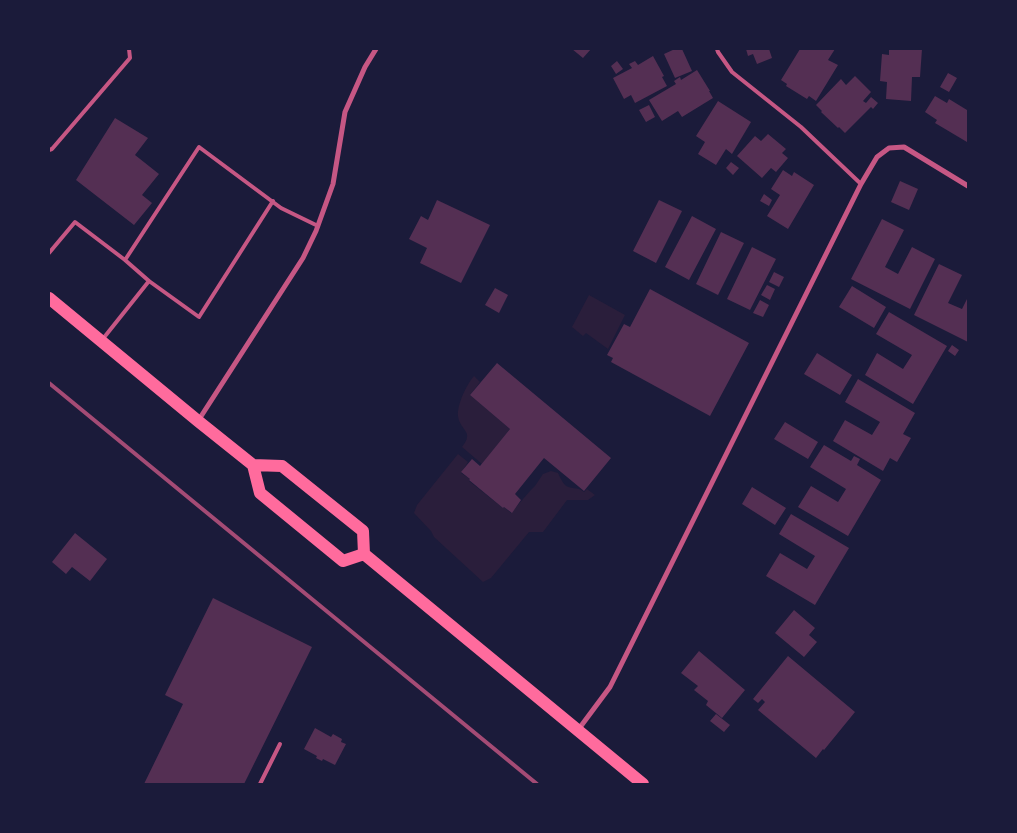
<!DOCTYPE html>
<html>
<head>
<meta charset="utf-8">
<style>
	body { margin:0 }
	#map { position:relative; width:1017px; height:833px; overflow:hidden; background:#1b1b3a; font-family:"Times New Roman",serif }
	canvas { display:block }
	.frame { position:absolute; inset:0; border:50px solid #1b1b3a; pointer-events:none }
</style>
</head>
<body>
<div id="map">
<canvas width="1017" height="833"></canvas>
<div class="frame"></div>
</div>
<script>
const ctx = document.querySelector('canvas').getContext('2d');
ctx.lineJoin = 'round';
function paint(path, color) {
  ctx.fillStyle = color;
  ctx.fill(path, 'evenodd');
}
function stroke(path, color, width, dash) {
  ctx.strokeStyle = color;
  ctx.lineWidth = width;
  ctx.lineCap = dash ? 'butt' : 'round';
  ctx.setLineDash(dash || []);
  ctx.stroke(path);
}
paint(new Path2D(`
	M589,295L625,315L608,349L586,333L583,336L572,327Z
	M474,376L480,382L470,395L510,429L482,464L462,447C475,431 460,431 458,416C457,404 467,384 474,376Z
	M458,454L468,462L461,473L470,479L469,481L503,508L504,507L511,513L530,491L535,486L543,474L551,471L558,473C560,477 562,482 565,485C570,490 578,486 584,492L587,489L595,495L588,500H567L543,532H529L491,578L483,582L434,537L431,531L414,513L417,505Z`), '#2a1e3b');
paint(new Path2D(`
	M572,49H591L583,58Z
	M675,49H682L692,71L675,78L664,54Z
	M746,49H769L772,58L757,64L753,54L748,56Z
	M800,49H835L828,60L838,65L816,101L809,96L807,99L786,86L787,84L781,80Z
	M889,49H922L920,77H912L911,101L886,99L887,82L880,81L882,54L889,55Z
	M653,56L664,76L662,77L667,86L635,103L631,95L624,99L613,78L632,68L629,64L635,61L638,65Z
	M617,61L623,69L616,74L611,66Z
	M697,70L710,91H709L713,98L682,117L678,111L662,121L649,100L676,84L674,81L680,77L681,80Z
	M948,73L957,78L949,92L940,87Z
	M855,76L871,92L863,101L866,103L871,97L878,103L873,109L871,107L845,133L839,127L838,128L821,112L822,111L816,105L841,79L846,85Z
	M935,96L947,103L949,99L967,110L968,107V141L967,142L935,123L937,120L925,112Z
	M718,101L751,122L732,154L726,149L716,165L698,154L705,142L696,136Z
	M649,105L655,117L646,122L639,110Z
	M115,118L148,138L135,155L159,174L142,195L152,203L134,225L76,180Z
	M768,134L786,149L782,153L788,158L776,172L771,168L762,178L737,156L755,136L761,141Z
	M731,162L739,168L733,175L726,168Z
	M783,170L792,176L794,172L814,185L788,229L767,216L780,195L771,189Z
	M900,181L918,189L909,210L891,202Z
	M764,194L772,200L769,206L760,201Z
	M437,200L490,225L461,283L420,263L427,248L409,239L421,216L428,220Z
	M659,200L682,211L656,263L633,251Z
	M692,216L716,229L689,280L665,267Z
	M882,219L904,230L885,267L898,274L912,247L935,259L910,309L851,279Z
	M721,232L744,243L718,295L696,284Z
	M752,247L776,259L750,310L727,299Z
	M939,264L962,275L948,303L962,309L968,297V342L914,315Z
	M774,272L784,277L779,287L769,282Z
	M767,285L775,289L770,300L761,295Z
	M852,286L886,307L874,328L839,307Z
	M495,288L508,295L499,313L485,305Z
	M650,289L749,343L710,416L611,362L613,358L607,355L624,324L630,327Z
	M760,300L769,305L763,317L753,313Z
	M889,312L947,346L913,404L865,375L877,353L903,369L912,355L876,334Z
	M952,345L959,350L955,356L948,351Z
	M817,353L852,375L840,395L804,374Z
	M497,363L611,458L584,491L544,458L515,494L521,500L512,513L504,507L503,508L469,480L470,479L461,472L472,459L480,466L510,429L470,395Z
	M858,379L915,413L903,434L911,438L897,462L890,458L883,471L833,441L845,420L872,435L880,422L845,402Z
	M785,422L818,442L808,459L774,439Z
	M824,445L851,461L854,456L860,459L857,465L881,480L848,536L798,507L811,486L838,502L846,489L810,467Z
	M752,487L786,508L775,525L742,504Z
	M791,514L849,548L815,605L766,576L780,553L807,569L815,556L779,534Z
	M75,533L107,559L90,581L72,567L66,574L52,562Z
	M213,598L312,647L244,784H144L183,704L165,695Z
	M794,610L815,628L809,635L817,642L804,657L775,633Z
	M699,651L745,690L722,718L706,705L708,701L694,690L698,686L681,673Z
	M788,656L855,712L824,750L823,749L816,758L758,710L765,702L762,699L758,703L753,699Z
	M716,714L730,725L724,732L710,721Z
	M315,728L331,737L333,734L342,739L341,742L346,744L335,765L323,759L322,761L316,758L317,756L304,749Z`), '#542f53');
stroke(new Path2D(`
	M717,49L718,52L732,72L801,127L861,184
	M49,150L52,149L130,58L129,49
	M49,253L75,222L125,260L199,147L281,208L318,226
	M149,281L199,317L273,201
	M102,340L149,281L125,260
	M260,784L280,744`), '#c65784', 4);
stroke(new Path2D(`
	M198,421L303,258L316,231L333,184L345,112L365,67L376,49
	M578,730L610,687L861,184L877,157L889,148L904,147L968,186`), '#c65784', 5);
stroke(new Path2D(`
	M49,298L198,421L253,465L282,466L363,531L364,554L643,784
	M253,465L260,493L343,561L364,554`), '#ff6b9d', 12);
stroke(new Path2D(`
	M49,383L537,784`), '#a44b75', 4);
</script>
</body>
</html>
